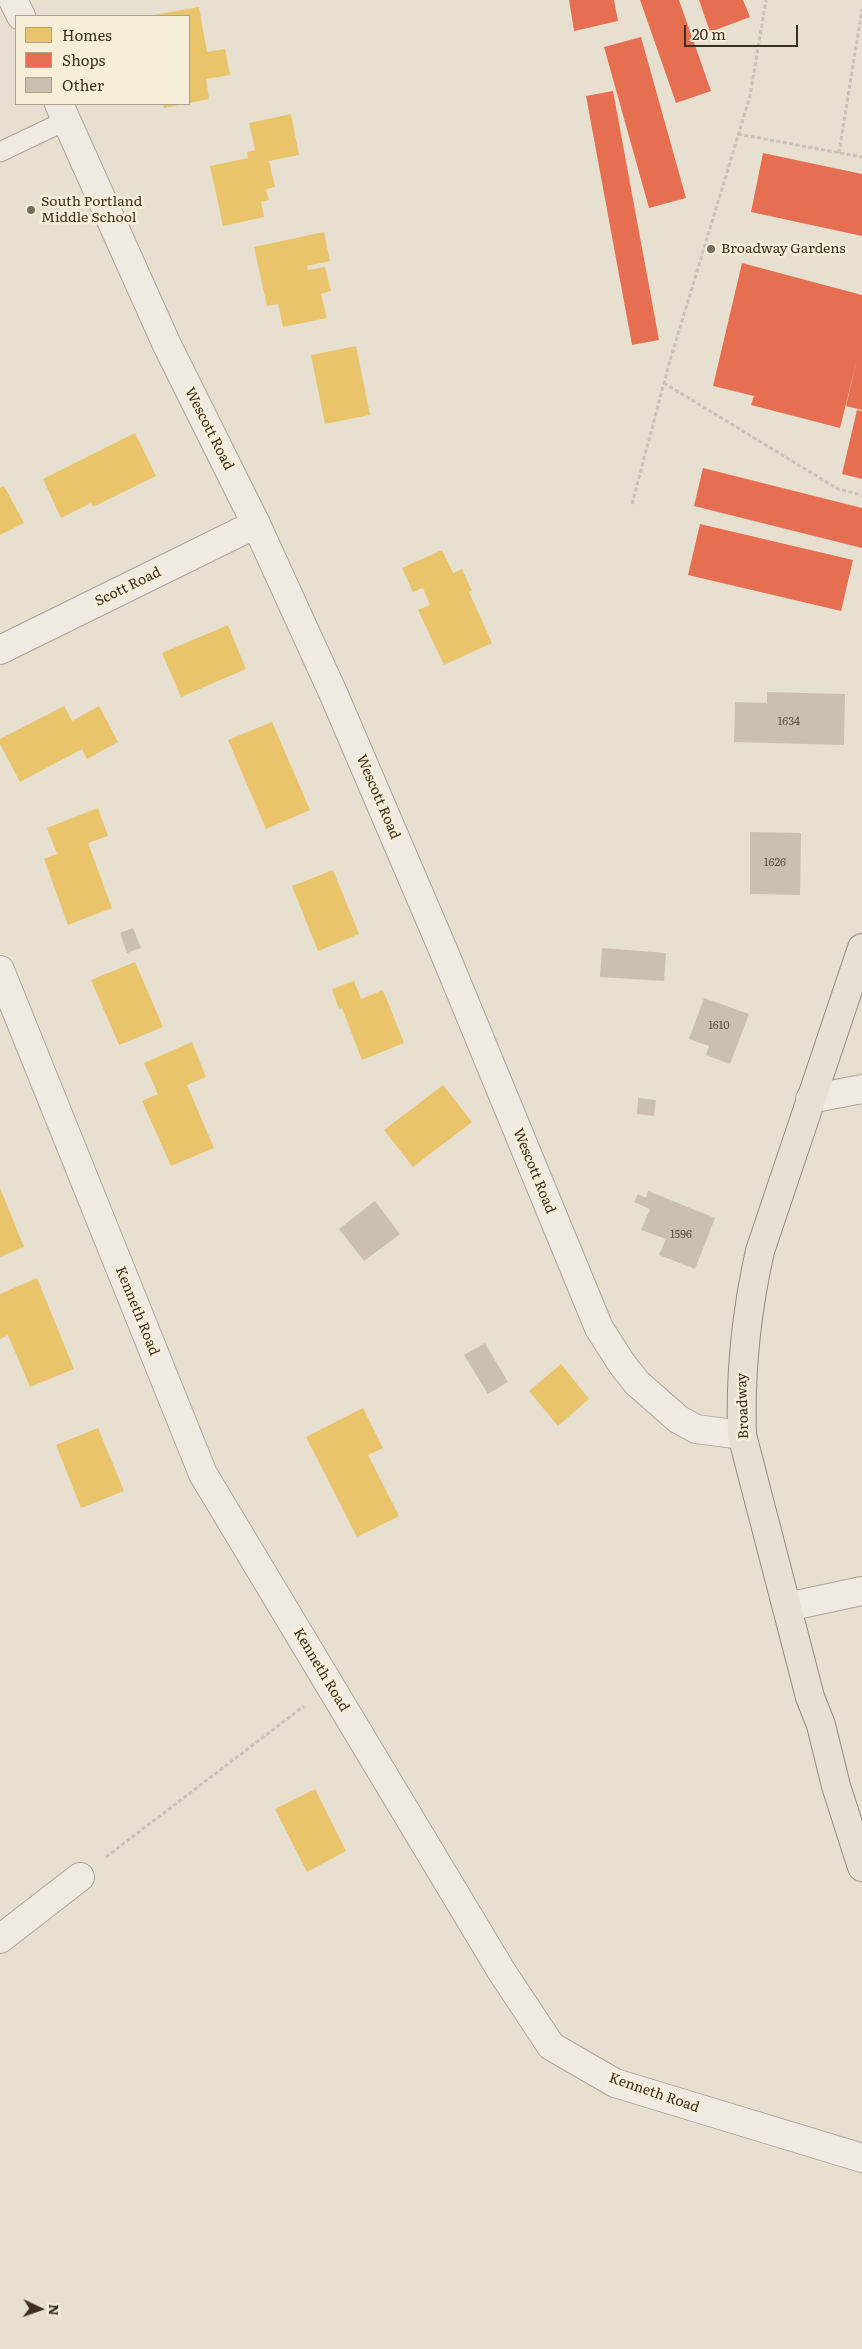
<!DOCTYPE html>
<html>
<head>
<meta charset="utf-8">
<style>
	body { margin:0 }
	#map { position:relative; width:862px; height:2349px; overflow:hidden; background:#e7e0d1; font-family:Literata,serif }
	canvas { display:block }
	.legend { position:absolute; left:15px; top:15px; width:175px; height:90px; box-sizing:border-box; background:#f7eed8; border:1px solid #ada18e; margin:0; padding:6px 9px; list-style:none; font-size:15px; color:#3d2e20 }
	.legend li { display:flex; align-items:center; gap:10px; height:25px }
	.legend b { width:25px; border:1px solid #ada18e }
	.north { position:absolute; left:15px; top:2284px; width:50px; height:50px; -webkit-text-stroke:4px #f7eed8; paint-order:stroke; rotate:93deg; font-size:14px; font-weight:700; line-height:20px; text-align:center; color:#3d2e20 }
	.north::after { content:''; display:block; margin:auto; width:18px; height:22px; background:#3d2e20; clip-path:polygon(50% 0,100% 100%,50% 72%,0 100%) }
	.scale { position:absolute; left:684px; top:25px; width:114px; height:22px; box-sizing:border-box; border:2px solid #3d2e20; border-top:0; padding-left:6px; font-size:15px; line-height:18px; white-space:nowrap; color:#3d2e20; -webkit-text-stroke:4px #f7eed8; paint-order:stroke }
</style>
</head>
<body>
<div id="map">
<canvas width="862" height="2349"></canvas>
<ul class="legend">
<li><b style="height:14px;background:#e9c46a"></b>Homes</li>
<li><b style="height:14px;background:#e76f51"></b>Shops</li>
<li><b style="height:14px;background:#cbbfb2"></b>Other</li>
</ul>
<div class="north">N</div>
<div class="scale">20 m</div>
</div>
<script>
const ctx = document.querySelector('canvas').getContext('2d');
ctx.lineJoin = 'round';
function paint(path, color) {
  ctx.fillStyle = color;
  ctx.fill(path, 'evenodd');
}
function stroke(path, color, width, dash) {
  ctx.strokeStyle = color;
  ctx.lineWidth = width;
  ctx.lineCap = dash ? 'butt' : 'round';
  ctx.setLineDash(dash || []);
  ctx.stroke(path);
}
function write(font, color, halo, rows, align = 'center') {
  ctx.font = font + ' Literata,serif';
  ctx.lineWidth = 5;
  ctx.setLineDash([]);
  ctx.textBaseline = 'middle';
  ctx.strokeStyle = halo;
  ctx.fillStyle = color;
  for (const [text, x, y, turn = 0] of rows) {
    ctx.save();
    ctx.translate(x, y);
    ctx.rotate((+turn || 0) * Math.PI / 180);
    ctx.textAlign = isNaN(turn) ? turn : align;
    if (halo) ctx.strokeText(text, 0, 0);
    ctx.fillText(text, 0, 0);
    ctx.restore();
  }
}
paint(new Path2D(`
	M199,7L207,52L225,49L230,75L206,79L209,99L189,103V16L154,15Z
	M163,104H179V105L164,108Z
	M291,114L299,155L269,161L275,187L266,189L269,200L261,202L264,217L223,226L210,166L248,158L247,152L255,150L249,123Z
	M324,232L330,261L307,266L308,270L325,267L331,291L321,294L327,318L283,327L278,304L267,306L254,247Z
	M356,346L370,415L325,424L311,355Z
	M135,433L156,476L93,507L91,503L61,518L43,479Z
	M4,486L24,523L0,535V488Z
	M442,550L453,573L462,569L472,591L469,592L492,643L444,665L418,610L430,605L423,588L413,592L402,568Z
	M228,625L246,669L181,697L162,653Z
	M64,706L72,721L99,706L118,742L87,759L82,749L20,782L0,744V739Z
	M272,722L310,810L266,829L228,740Z
	M98,808L108,836L88,843L112,908L68,925L44,859L57,854L47,828Z
	M333,870L359,934L318,951L292,886Z
	M135,962L163,1027L119,1045L91,980Z
	M354,981L361,999L383,990L404,1043L362,1060L342,1008L339,1009L332,989Z
	M192,1042L206,1077L187,1085L214,1148L171,1166L142,1101L158,1094L144,1063Z
	M443,1085L472,1122L413,1167L384,1130Z
	M0,1188L24,1247L0,1257Z
	M37,1278L74,1369L30,1387L8,1335L0,1339V1294Z
	M561,1364L589,1399L558,1426L529,1391Z
	M363,1408L383,1448L368,1455L399,1516L357,1537L306,1437Z
	M98,1428L124,1491L81,1508L56,1445Z
	M315,1789L346,1851L307,1872L275,1809Z`), '#e9c46a');
paint(new Path2D(`
	M569,0H614L618,21L574,31Z
	M640,0H679L711,91L676,103Z
	M699,0H743L750,17L710,32Z
	M641,37L686,198L649,208L604,47Z
	M613,91L659,340L632,345L586,96Z
	M763,153L862,174V236L751,212Z
	M742,263L862,295V410L846,406L857,360L840,428L751,405L754,396L713,386Z
	M857,410L862,411V479L842,474Z
	M703,468L862,508V548L694,506Z
	M700,524L853,560L841,611L688,575Z`), '#e76f51');
paint(new Path2D(`
	M767,692L845,694L844,745L734,742L735,702L767,703Z
	M750,832L801,833L800,895L750,894Z
	M133,928L141,948L127,953L120,933Z
	M602,948L666,953L664,981L600,977Z
	M704,998L749,1014L730,1064L706,1055L709,1046L689,1039Z
	M638,1098L656,1100L654,1116L637,1114Z
	M648,1191L715,1218L695,1269L659,1255L666,1239L641,1230L650,1209L634,1202L638,1194L646,1198Z
	M375,1201L400,1234L364,1261L339,1229Z
	M485,1343L508,1382L488,1394L464,1355Z`), '#cbbfb2');
const lane = new Path2D(`
	M0,152L67,120`);
const street = new Path2D(`
	M13,0L21,16
	M59,104L167,345L256,524L334,695L444,952L599,1328L622,1364L637,1383L678,1419L696,1429L742,1435
	M0,650L256,524
	M0,970L203,1474L502,1972L551,2046L615,2083L862,2158
	M810,1099L862,1089
	M787,1607L862,1591
	M0,1939L80,1877`);
const primary = new Path2D(`
	M862,948L760,1251C746,1313 740,1372 742,1435L810,1697L821,1725L836,1786L862,1867`);
stroke(lane, '#ada599', 21);
stroke(street, '#ada599', 30);
stroke(primary, '#928b80', 30);
stroke(new Path2D(`
	M738,134L862,157
	M839,153L862,9
	M664,383L838,489L862,495
	M632,504L669,364L750,96L766,0
	M106,1857L304,1706`), '#c8c2b9', 3, [4, 2.5]);
stroke(lane, '#efebe3', 19);
stroke(street, '#efebe3', 28);
stroke(primary, '#e6e1d4', 28);
for (const [x, y, r, color] of [
	[31,210,5,"#786c5e"],
	[711,249,5,"#786c5e"]
]) {
  const dot = new Path2D();
  dot.arc(x, y, r, 0, 2 * Math.PI);
  ctx.fillStyle = color;
  ctx.fill(dot);
  stroke(dot, '#f7eed8', 2);
}
write('11px', '#605244', null, [
	["1634",789,722],
	["1626",775,863],
	["1610",719,1026],
	["1596",681,1235]
]);
write('14px', '#3d2e20', '#f7eed8', [
	["South Portland",41,202],
	["Middle School",41,218],
	["Broadway Gardens",721,249]
], 'left');
write('14px', '#3d2e20', '#f7eed8', [
	["Wescott Road",209,429,63],
	["Scott Road",128,587,-26],
	["Wescott Road",378,797,67],
	["Wescott Road",534,1171,68],
	["Kenneth Road",137,1311,68],
	["Broadway",743,1406,-92],
	["Kenneth Road",321,1670,59],
	["Kenneth Road",654,2093,19]
]);
</script>
</body>
</html>
